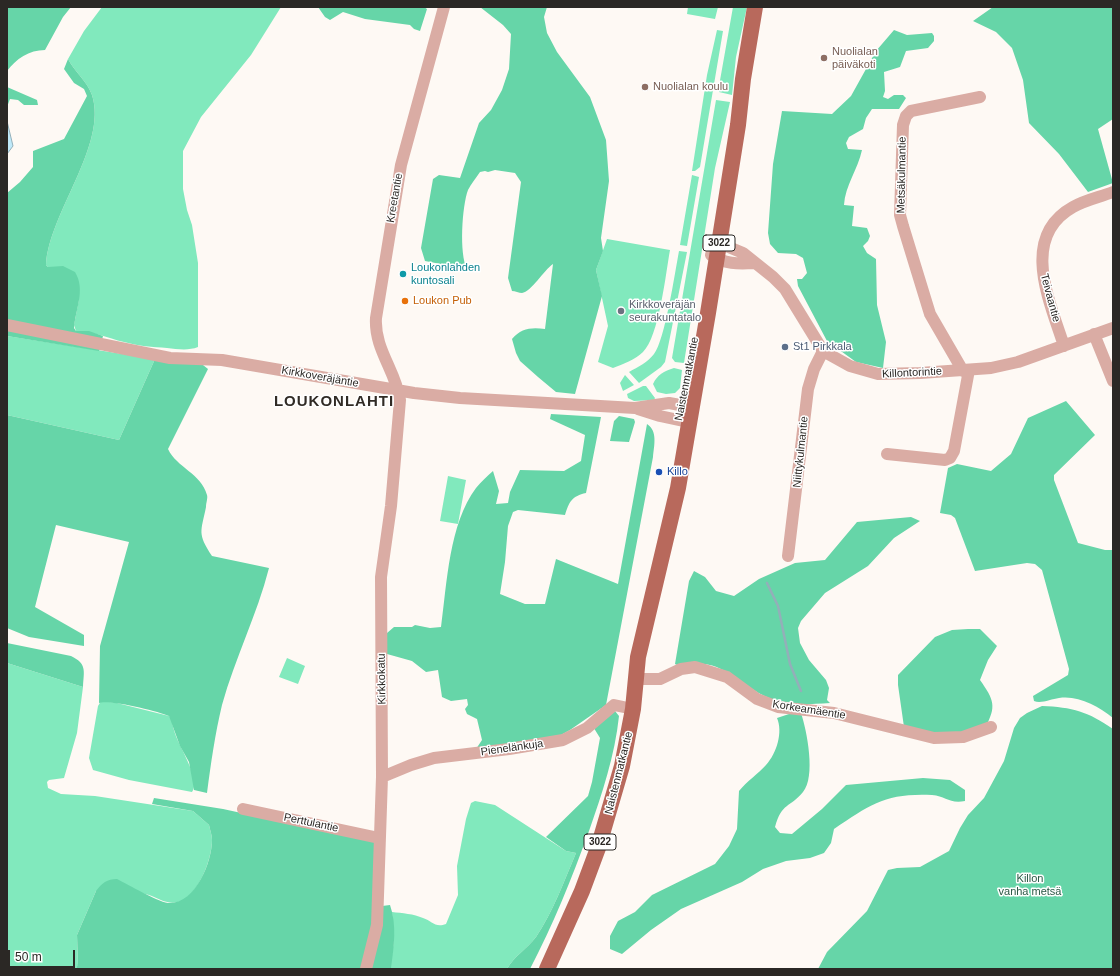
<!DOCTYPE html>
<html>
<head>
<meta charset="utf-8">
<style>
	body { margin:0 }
	#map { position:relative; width:1120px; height:976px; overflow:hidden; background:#fef9f4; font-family:Arial,sans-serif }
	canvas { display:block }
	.frame { position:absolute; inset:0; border:8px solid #2b2825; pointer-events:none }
	.scale { position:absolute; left:8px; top:950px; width:67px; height:18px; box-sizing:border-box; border:2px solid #2b2825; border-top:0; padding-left:5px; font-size:12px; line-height:14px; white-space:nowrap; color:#2b2825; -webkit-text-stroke:3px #fff; paint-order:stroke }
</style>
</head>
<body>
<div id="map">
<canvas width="1120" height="976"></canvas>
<div class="frame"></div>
<div class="scale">50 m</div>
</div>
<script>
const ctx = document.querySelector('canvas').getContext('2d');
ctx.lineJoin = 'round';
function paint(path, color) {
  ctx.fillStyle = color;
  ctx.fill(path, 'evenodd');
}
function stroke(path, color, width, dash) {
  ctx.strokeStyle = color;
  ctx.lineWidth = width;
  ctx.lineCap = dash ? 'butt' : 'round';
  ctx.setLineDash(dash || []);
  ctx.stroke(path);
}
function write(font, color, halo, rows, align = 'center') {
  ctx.font = font + ' Arial,sans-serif';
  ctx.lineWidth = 3;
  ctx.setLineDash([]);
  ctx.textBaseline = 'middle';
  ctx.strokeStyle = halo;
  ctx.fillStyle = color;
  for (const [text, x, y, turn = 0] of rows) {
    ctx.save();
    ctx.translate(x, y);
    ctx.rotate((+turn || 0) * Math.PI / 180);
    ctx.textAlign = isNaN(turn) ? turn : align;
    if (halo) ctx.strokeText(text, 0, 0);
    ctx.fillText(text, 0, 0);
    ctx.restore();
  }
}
paint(new Path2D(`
	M102,7H281L251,55L201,117L183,151V189L187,210L192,225L198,263V347C188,351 177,349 167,348C153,347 138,346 124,342C107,338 93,331 76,331L74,325L79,299L46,265C49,213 108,145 92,95C87,81 75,72 68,59L84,31Z
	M688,7H718L715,19L687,14Z
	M733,7H747L736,57L732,95L719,92V86Z
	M717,30L723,31L700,167L695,171H692L707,75Z
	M716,100L730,102L715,168L684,363L675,362L672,358Z
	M692,175L699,177L687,246L680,245Z
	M607,239L670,250C666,272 659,337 643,352C635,360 623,364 613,368L598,362L608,326L596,270Z
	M679,251L687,252L665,362L661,367L639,383L629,372C638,367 648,362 654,354C665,340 675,272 679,251Z
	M7,336L155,359L119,440L7,415Z
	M674,368L682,370L680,388L675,393L666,394L657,392L653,384C657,375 664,371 674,368Z
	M625,375L634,385L623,391L620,383Z
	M643,386H646L655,398L654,400L634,401L628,398L627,394Z
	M448,476L466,480L458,524L440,521Z
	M287,658L305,666L298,684L279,677Z
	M7,663L83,687L77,733L64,778L49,780L47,782L48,788L61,794L95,796L193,811L209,825C210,830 212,835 212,840C212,859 198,897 178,902C167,905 158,898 149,895C135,890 111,892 96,891L77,935L78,965L76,969H7Z
	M101,701L117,703L169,716C173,720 172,725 174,730C177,744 202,780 192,792L129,780L93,770L89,758L98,706Z
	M475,801L495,805L566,851L576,853C565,879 552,914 536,937C527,949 514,956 507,969H390L394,940L392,912C402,913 414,914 423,918C432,921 435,928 446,924L458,895L457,866L466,819L471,803Z`), '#81e9bd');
paint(new Path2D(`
	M7,7H71L63,17L45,50C29,50 16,59 7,71Z
	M318,7H424L427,9L420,31L414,29L410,25L365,19L343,12L330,20L325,17Z
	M480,7H547L544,17L547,33L557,52L590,97L606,140L609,181L601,238L603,251L596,270L602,296L575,394L556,392L538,377L520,361L516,353L512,339C521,328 532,327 545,329L553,264C544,270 531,292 522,293C519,293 515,291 512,291L508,278L521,182L515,173L495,170L488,172L485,171L480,172C476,178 471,184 468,190C462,206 459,254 467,269L425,261L421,248L433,179L439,175L460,178L479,123L491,110L502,90L509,69L511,34L503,25Z
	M993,7H1113V119L1098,129L1113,183L1088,192L1059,154L1029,123L1023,80L1012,48L996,32L973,21Z
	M894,30L907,35L932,33L934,36V41L928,48L906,51L900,67L884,72L885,91L883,97L888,99L894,95H903L906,98L899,109H872L866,118L863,129L849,137L846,143L848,149L862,150C858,169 845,186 844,205L854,206L852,226L867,228L870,236L868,241L863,246L867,253L876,259L877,305L886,342L883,368L856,362L827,341L798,286L797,279H802L807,273L803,258L796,254L778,253L770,244L768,233L773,164L782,111L832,114L851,96L876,51Z
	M68,59C75,72 87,81 92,95C108,145 49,213 46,265L48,267L63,266L75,272C86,290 75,310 74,328L76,331H89L103,336L99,351L7,336V193L20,182L33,167V151L64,139L87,96L84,89L74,83L64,69Z
	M7,87L37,100L38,105H24L18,100L10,99L7,107Z
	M155,359L203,365L208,369L168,449C177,468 201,473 207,495C208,498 206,503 206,507C201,532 197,533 212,556L269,568C257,615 235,658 222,705C215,734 211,763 207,793L194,790L189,762L180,746L169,716C158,711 108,699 99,703L100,646L129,542L56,525L35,607L84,635V646L29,637L7,628V415L119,440Z
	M1066,401L1095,435L1054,475V480L1078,543L1105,550H1113V718C1098,706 1078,695 1059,698C1051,699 1041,704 1034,701L1033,696L1068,675L1069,669L1042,570L1035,564L1027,563L975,571L955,518L951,515L940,513L948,468L957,464L991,471L1011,454L1028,418Z
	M551,414L601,417L586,493C572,496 569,502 565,515L518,510L513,512L508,526L505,562L500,594L525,604H545L556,559L618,584L647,424C658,431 654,446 653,457L606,705L570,730L561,735L476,749L482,740L477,719L467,714L465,709L468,705L467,699L451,701L442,697L438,670L426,672L412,661L387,654V633L394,627H412L415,625L430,628L441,627C447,583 449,524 476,488C481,482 487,476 493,471L499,491L496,504L508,503L510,492L520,470L564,471L581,461L585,435L550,419Z
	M619,416L634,419L635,422L629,442L610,441L614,421Z
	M911,517L920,521L894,538L868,566L825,593L801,621L798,628L800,643L809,660L826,680L829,688L827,700L830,703C809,704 788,707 769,698C734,683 722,655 679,666L675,664L689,581L694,571L705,577L716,591L734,596L759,579L795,563L825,560L857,522Z
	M968,629H980L997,646L988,660L980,680C994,700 997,706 985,728L953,736L904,727L898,685V675L935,637L952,630Z
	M7,643L71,656C87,664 84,670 83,687L7,663Z
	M1042,706C1072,707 1089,712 1113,729V969H818L827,952L867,911L888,870L897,868L920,867L949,851L960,828L968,815L984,798L1004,761L1014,728L1020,718L1027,713Z
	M615,711L619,716C615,755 602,794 589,831C572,878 553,925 530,969H507C514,956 527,949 536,937C552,914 565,879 576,853L566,851L546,837L588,796L592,782L600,738L592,725Z
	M795,712L801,713C807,731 816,777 803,792C790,808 782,802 775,827L780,833L792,834L822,809L846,785L923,778L950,780L965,790V801C949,804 946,796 932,795C886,793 871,804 834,829L831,843L824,853L810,858L786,861L763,869L742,882L681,909L651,930L622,954L610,949V936L618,921L635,912L652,895L715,864L729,846L737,829L739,791C747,781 758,774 766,765C777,753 783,732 777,718Z
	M154,798L223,809L375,842L373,920L362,969H76L78,964L77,935L96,891C102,883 107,879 117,879C129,885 156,901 168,903C195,905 212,862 212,840C212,835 210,830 209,825L193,811L152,804Z
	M390,905C397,925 394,947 391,968L370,969L382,906Z`), '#66d5a8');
const water = new Path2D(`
	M7,121L13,146L7,154Z`);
paint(water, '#bfe9f9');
stroke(water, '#93afb9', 1);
stroke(new Path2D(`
	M767,583L778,606L790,664L801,691`), '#93afb9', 2.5);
stroke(new Path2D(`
	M708,246L719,243L743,253L773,277L785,289L823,351L850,366L878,374L920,373L991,368L1018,362L1113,328
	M711,255C724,264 738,264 754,263
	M7,325L170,358L222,360L414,393L460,398L635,408L669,403L691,407
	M1094,334L1113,381
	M1064,346C1050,302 1019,237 1073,207C1085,200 1100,197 1113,192
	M963,371L930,314L903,226L900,215L903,125L906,116L911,111L980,97
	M638,409L660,416L688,422
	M887,454L945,460L950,458L954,451L969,370
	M788,556L808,389L814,369L823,351
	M635,679H660L681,669L695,667L727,677L757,699L778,707L834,713L934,738L963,737L991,727
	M382,777L411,765L434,758L509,749L563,740L587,728L614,705L633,709
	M243,809L379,838
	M366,969L377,925L382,777L381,577L391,506L400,400C396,371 374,349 376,318L401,165L444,7`), '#daaca4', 12);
stroke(new Path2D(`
	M547,969L582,891L598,848L622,766L633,709L638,657L678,488L708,313L738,125L743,79L755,7`), '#b8695c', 16);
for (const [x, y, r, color] of [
	[824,58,4,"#8d6e63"],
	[645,87,4,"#8d6e63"],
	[403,274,4,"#0f9aa8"],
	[405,301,4,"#e8710a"],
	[621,311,4,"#6b7280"],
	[785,347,4,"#5c6f8a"],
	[659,472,4,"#1a4fb4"]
]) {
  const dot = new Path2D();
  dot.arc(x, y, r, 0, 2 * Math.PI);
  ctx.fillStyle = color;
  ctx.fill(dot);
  stroke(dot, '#fff', 1.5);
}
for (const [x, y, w] of [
	[719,243,32],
	[600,842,32]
]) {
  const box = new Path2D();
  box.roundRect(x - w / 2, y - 8, w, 16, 3);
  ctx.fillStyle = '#fff';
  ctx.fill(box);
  stroke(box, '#2b2825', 1);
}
write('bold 10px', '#2b2825', null, [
	["3022",719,243],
	["3022",600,842]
]);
write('11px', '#785e54', '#fff', [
	["Nuolialan",832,52],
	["päiväkoti",832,65],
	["Nuolialan koulu",653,87]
], 'left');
write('11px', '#2b2825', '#fff', [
	["Metsäkulmantie",902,175,-89],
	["Kreetantie",395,198,-80],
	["Teivaantie",1050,298,75],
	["Killontorintie",912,373,-3],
	["Kirkkoveräjäntie",320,377,10],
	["Naistenmatkantie",687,379,-79],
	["Niittykulmantie",801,452,-84],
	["Kirkkokatu",382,679,-91],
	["Korkeamäentie",809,710,9],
	["Pienelänkuja",512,748,-8],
	["Naistenmatkantie",619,773,-76],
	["Perttulantie",311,823,12]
]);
write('11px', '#0d838f', '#fff', [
	["Loukonlahden",411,268],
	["kuntosali",411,281]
], 'left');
write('11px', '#c56008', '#fff', [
	["Loukon Pub",413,301]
], 'left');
write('11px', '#5b616d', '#fff', [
	["Kirkkoveräjän",629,305],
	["seurakuntatalo",629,318]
], 'left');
write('11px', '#4e5e75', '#fff', [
	["St1 Pirkkala",793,347]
], 'left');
write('11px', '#164399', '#fff', [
	["Killo",667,472]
], 'left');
write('11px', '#2b5946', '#fff', [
	["Killon",1030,879],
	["vanha metsä",1030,892]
]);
ctx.letterSpacing = '1px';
write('bold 15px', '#312b25', '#fff', [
	["LOUKONLAHTI",334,402]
]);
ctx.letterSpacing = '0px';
</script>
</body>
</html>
